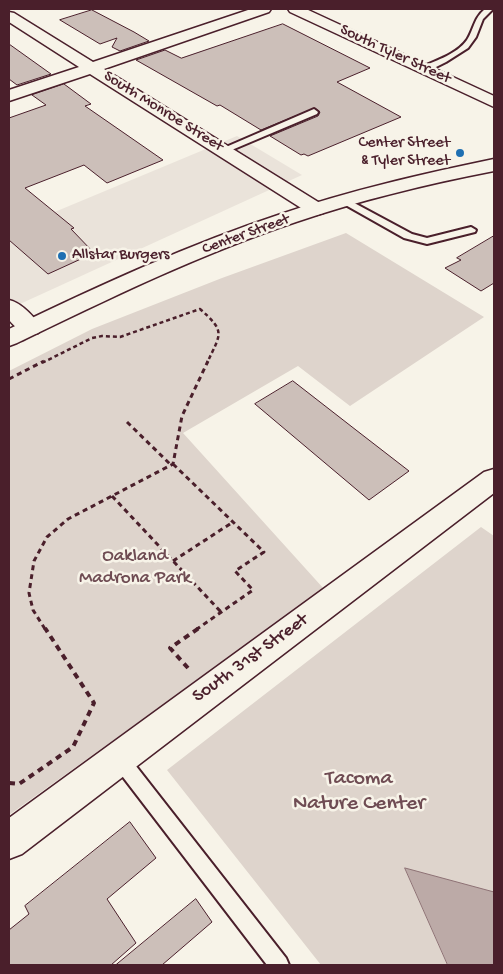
<!DOCTYPE html>
<html>
<head>
<meta charset="utf-8">
<style>
	body { margin:0 }
	#map { position:relative; width:503px; height:974px; overflow:hidden; background:#f7f3e8; font-family:"Gochi Hand",sans-serif }
	canvas { display:block }
	.frame { position:absolute; inset:0; border:10px solid #4a1f2b; pointer-events:none }
</style>
</head>
<body>
<div id="map">
<canvas width="503" height="974"></canvas>
<div class="frame"></div>
</div>
<script>
const ctx = document.querySelector('canvas').getContext('2d');
ctx.lineJoin = 'round';
function paint(path, color) {
  ctx.fillStyle = color;
  ctx.fill(path, 'evenodd');
}
function stroke(path, color, width, dash) {
  ctx.strokeStyle = color;
  ctx.lineWidth = width;
  ctx.lineCap = dash ? 'butt' : 'round';
  ctx.setLineDash(dash || []);
  ctx.stroke(path);
}
function write(font, color, halo, rows, align = 'center') {
  ctx.font = font + ' "Gochi Hand",sans-serif';
  ctx.lineWidth = 5;
  ctx.setLineDash([]);
  ctx.textBaseline = 'middle';
  ctx.strokeStyle = halo;
  ctx.fillStyle = color;
  for (const [text, x, y, turn = 0] of rows) {
    ctx.save();
    ctx.translate(x, y);
    ctx.rotate((+turn || 0) * Math.PI / 180);
    ctx.textAlign = isNaN(turn) ? turn : align;
    if (halo) ctx.strokeText(text, 0, 0);
    ctx.fillText(text, 0, 0);
    ctx.restore();
  }
}
paint(new Path2D(`
	M237,136L302,175L9,309V231Z`), '#eae3da');
paint(new Path2D(`
	M346,233L484,317L350,406L298,366L183,433L324,589L9,815V371L92,329L222,278Z
	M481,527L494,536V965H321L167,770Z`), '#ded4cc');
const water = new Path2D(`
	M405,868L494,892V965H448Z`);
paint(water, '#bcaaa7');
stroke(water, '#8e7275', 1);
const building = new Path2D(`
	M92,10L134,32L149,41L120,51L112,47L117,38L100,44L60,20Z
	M283,24L370,68L337,82L401,117L308,156L304,154L301,155L270,136L318,116L320,112L315,108L261,130L220,105L217,106L136,60L165,50L181,58Z
	M9,44L51,74L17,85L9,79Z
	M64,84L91,104L85,106L163,160L107,183L84,165L25,188L74,228L71,229L94,253L48,274L9,240V118L46,105L32,95Z
	M494,236V283L481,291L445,268L461,260L457,258Z
	M293,381L356,430L409,471L369,500L255,404Z
	M130,822L156,858L107,899L136,943L111,965H9V930L29,914L25,906Z
	M196,899L212,922L162,965H116Z`);
paint(building, '#ccbfb9');
stroke(building, '#4a1f2b', 1);
const service = new Path2D(`
	M485,9H493L483,19L476,37L468,48L446,62L428,71H422V67C437,60 457,54 467,40C474,29 474,18 485,9Z
	M314,109L318,112L317,114L227,152H221L219,150Z
	M345,198L412,234L427,238L471,227L476,230L475,232L427,244L404,238L342,203V199Z
	M119,750L125,752L286,958L289,965H267L113,764L110,758L113,752Z`);
const minor = new Path2D(`
	M251,9H271L269,12L104,69L323,205L326,209L323,213L316,215L309,213L90,74L9,101V90L79,67L9,22V12L14,13L93,62Z
	M9,300C22,303 34,317 42,328L38,333C24,337 18,330 9,320Z
	M494,469V493L22,854L9,859V818L484,472Z`);
const secondary = new Path2D(`
	M288,9H306L494,96V107L290,12Z
	M494,159V171C427,184 361,200 296,222C200,254 108,299 17,343L9,346V329C98,286 187,245 281,214C351,190 422,174 494,159Z`);
stroke(service, '#4a1f2b', 4);
stroke(minor, '#4a1f2b', 3);
stroke(secondary, '#4a1f2b', 3);
stroke(new Path2D(`
	M42,363L92,338L102,336L120,337L200,309C226,332 221,333 207,363`), '#4a1f2b', 2.5, [4, 3]);
stroke(new Path2D(`
	M9,379L44,361
	M127,422L171,465
	M173,464L264,552L235,571L253,590L197,629
	M112,496L221,612
	M173,561L233,522
	M45,629L33,610L29,593L34,561L47,537L68,519L173,464L182,416L208,361`), '#4a1f2b', 3, [5, 4]);
stroke(new Path2D(`
	M188,668L170,648L199,628
	M9,783L19,784L73,747L94,703L45,628`), '#4a1f2b', 4, [6, 5]);
paint(service, '#f7f3e8');
paint(minor, '#f7f3e8');
paint(secondary, '#f7f3e8');
for (const [x, y, r, color] of [
	[460,153,5,"#1f6fb2"],
	[62,256,5,"#1f6fb2"]
]) {
  const dot = new Path2D();
  dot.arc(x, y, r, 0, 2 * Math.PI);
  ctx.fillStyle = color;
  ctx.fill(dot);
  stroke(dot, '#f7f3e8', 2);
}
write('16px', '#4a1f2b', '#f7f3e8', [
	["South Tyler Street",395,55,25],
	["South Monroe Street",163,112,32],
	["Center Street",246,235,-20]
]);
write('16px', '#4a1f2b', '#f7f3e8', [
	["Center Street",450,144],
	["& Tyler Street",450,162],
	["Allstar Burgers",72,256,"left"]
], 'right');
write('19px', '#6f4c53', '#f7f3e8', [
	["Oakland",135,557],
	["Madrona Park",135,579]
]);
write('19px', '#4a1f2b', '#f7f3e8', [
	["South 31st Street",251,659,-36]
]);
write('22px', '#6f4c53', '#f7f3e8', [
	["Tacoma",359,780],
	["Nature Center",359,805]
]);
</script>
</body>
</html>
